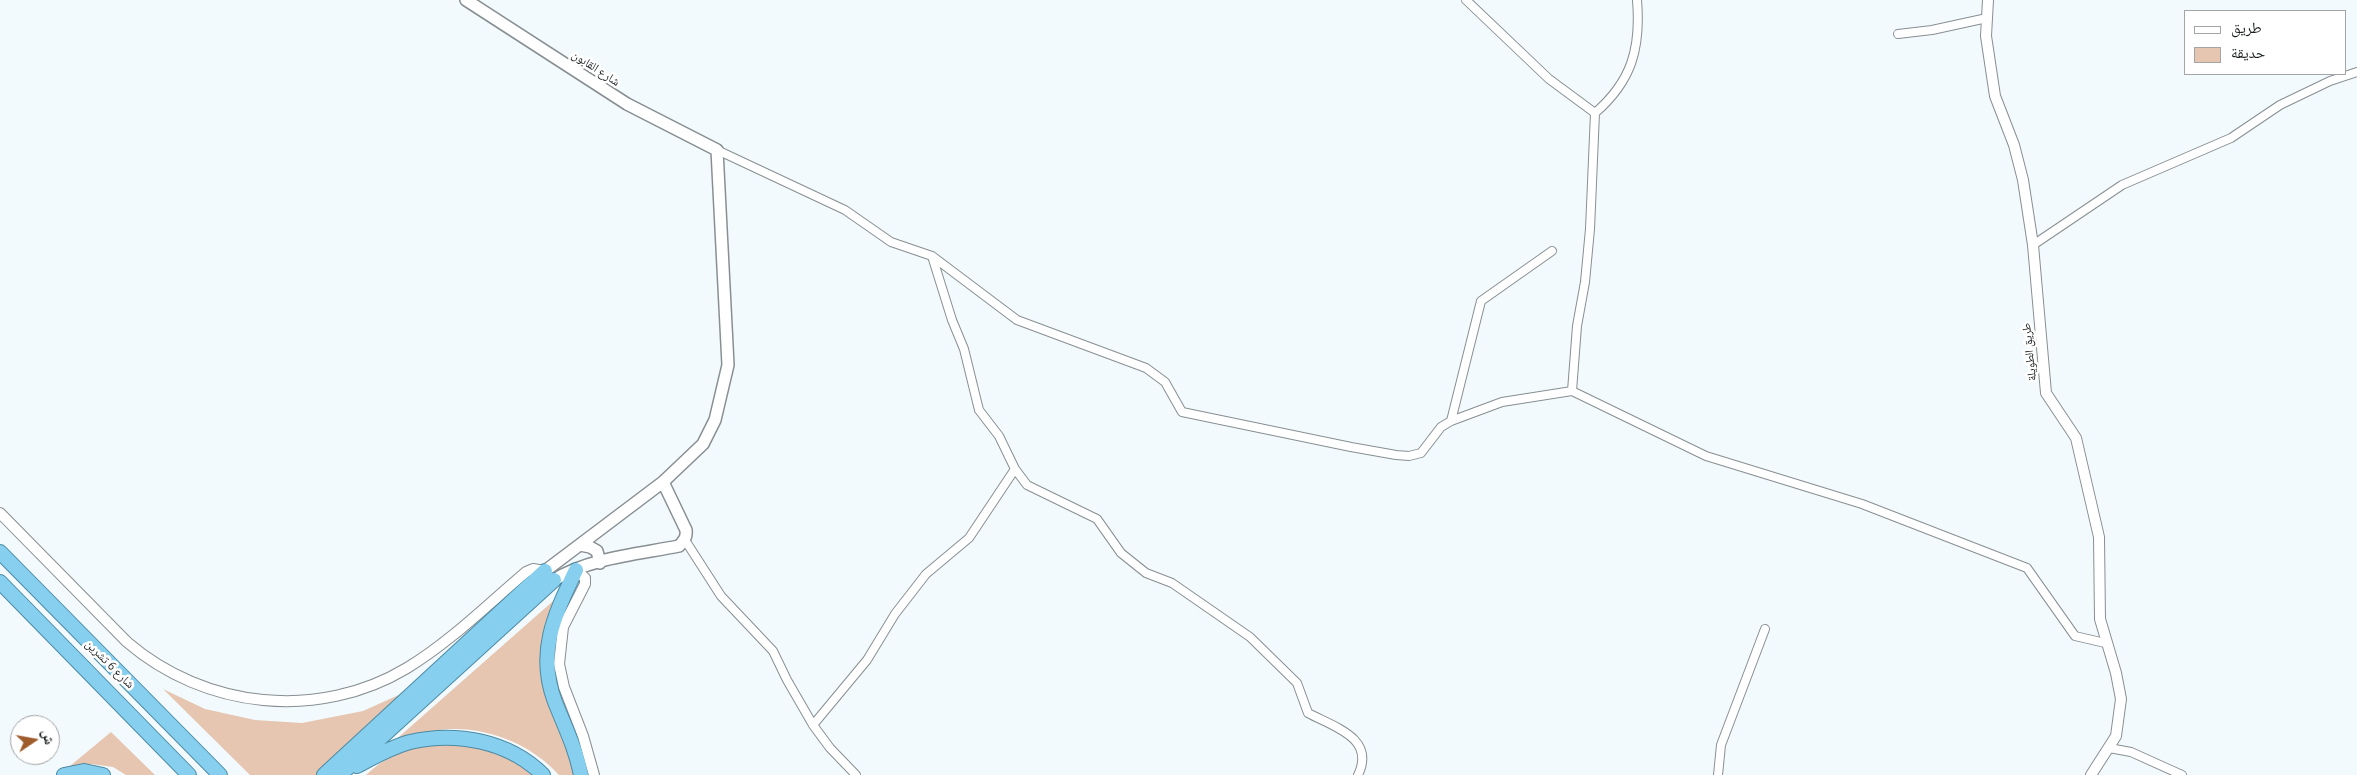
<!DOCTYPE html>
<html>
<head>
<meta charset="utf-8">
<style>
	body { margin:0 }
	#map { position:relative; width:2357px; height:775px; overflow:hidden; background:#f2fafe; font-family:Ubuntu,"Noto Naskh Arabic",sans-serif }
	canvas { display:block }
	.legend { position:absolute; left:2184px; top:10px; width:162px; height:65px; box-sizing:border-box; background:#fff; border:1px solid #a4a5a6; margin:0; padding:6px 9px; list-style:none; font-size:15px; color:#1c1f20 }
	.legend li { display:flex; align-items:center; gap:10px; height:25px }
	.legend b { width:25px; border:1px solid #a4a5a6 }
	.north { position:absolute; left:10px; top:715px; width:50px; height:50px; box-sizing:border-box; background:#fff; border:1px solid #a4a5a6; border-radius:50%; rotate:78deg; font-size:14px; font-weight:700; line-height:20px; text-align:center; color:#1c1f20 }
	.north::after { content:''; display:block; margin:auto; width:18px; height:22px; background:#9f5c2b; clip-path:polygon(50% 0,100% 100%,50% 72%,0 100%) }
</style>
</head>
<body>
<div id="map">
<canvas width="2357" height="775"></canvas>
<ul class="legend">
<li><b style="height:6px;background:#fff"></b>طريق</li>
<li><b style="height:14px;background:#e6c6b1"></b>حديقة</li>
</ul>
<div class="north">ش</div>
</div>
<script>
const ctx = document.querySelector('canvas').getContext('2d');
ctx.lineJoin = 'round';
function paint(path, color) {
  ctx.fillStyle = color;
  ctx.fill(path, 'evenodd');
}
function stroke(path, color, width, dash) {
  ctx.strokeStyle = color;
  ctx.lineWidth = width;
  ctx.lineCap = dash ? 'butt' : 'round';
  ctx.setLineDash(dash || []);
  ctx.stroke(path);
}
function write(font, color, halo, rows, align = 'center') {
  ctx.font = font + ' Ubuntu,"Noto Naskh Arabic",sans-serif';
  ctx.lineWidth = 5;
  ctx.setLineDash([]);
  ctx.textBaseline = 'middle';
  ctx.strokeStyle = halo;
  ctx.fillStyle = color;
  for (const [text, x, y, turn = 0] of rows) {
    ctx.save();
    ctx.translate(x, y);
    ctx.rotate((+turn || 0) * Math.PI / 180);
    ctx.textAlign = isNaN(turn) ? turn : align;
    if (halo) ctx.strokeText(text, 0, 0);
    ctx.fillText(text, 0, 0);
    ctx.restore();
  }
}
paint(new Path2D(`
	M569,587L545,672L580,775H559C528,741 478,723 433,731C419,733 405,739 392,743Z
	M163,689L205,709L255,720L302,723L363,711L412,689L316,775H250Z
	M111,732L155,775H126L113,767L91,764L70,766Z
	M455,742L496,750L541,775H366C395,748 417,747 455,742Z`), '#e6c6b1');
const minor = new Path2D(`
	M1466,0L1549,79L1595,113
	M1898,34L1932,30L1987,18
	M717,150L845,210L891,242L932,256L1017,320L1146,368L1165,382L1182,412L1351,447L1396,455L1409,456L1421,453L1441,427L1451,421L1502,402L1572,391L1706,456L1862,504L2027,568L2075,636L2105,643
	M2033,245L2122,185L2231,138L2280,105L2330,81L2357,72
	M932,256L952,320L964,349L979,410L999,436L1015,469L1027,485L1097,519L1121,553L1146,573L1172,583L1250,637L1297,683L1308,713C1334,727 1376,738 1358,775
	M1572,391L1577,326L1585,282L1590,229L1595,113C1632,81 1641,48 1637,0
	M1451,421L1481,301L1552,251
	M685,540L721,596L773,651L787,680L813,725L830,748L856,775
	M813,725L867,660L895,614L926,574L969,538L1015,469
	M2109,748L2131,752L2182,775
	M1718,775L1721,745L1765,629`);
const tertiary = new Path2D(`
	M1988,0L1986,36L1995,96L2014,145L2023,180L2033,245L2046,393L2076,438L2099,537L2100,619L2116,673L2121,699L2116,736L2091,775
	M0,513L127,642C205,709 319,721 407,668C450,642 487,605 526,572L533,569L545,571
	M576,570L585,578V584L563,627L559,664L564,687L583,736L594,775`);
const secondary = new Path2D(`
	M466,0L627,104L717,150L728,365L715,420L703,444L663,482L545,571
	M580,545L590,547L597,551L600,563
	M554,580C589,558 639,554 679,546C684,541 687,537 686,530L663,482`);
const trunk = new Path2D(`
	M0,552L220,775
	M576,570C555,614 536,652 555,702C565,727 576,749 581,775
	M0,582L189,775
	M357,766C374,757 391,747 410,742C456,731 509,741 543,775
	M64,775L84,771L103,775
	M324,775L545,571
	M340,775L554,580`);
stroke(minor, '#888f92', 10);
stroke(tertiary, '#888f92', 12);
stroke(secondary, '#888f92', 14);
stroke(trunk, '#4d8aa3', 16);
stroke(minor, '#fff', 8);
stroke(tertiary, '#fff', 10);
stroke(secondary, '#fff', 11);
stroke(trunk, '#86cfee', 14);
write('12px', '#1c1f20', '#fff', [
	["شارع القابون",596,68,33],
	["طريق الطويلة",2029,352,-96],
	["شارع 6 تشرين",110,664,45]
]);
</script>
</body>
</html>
